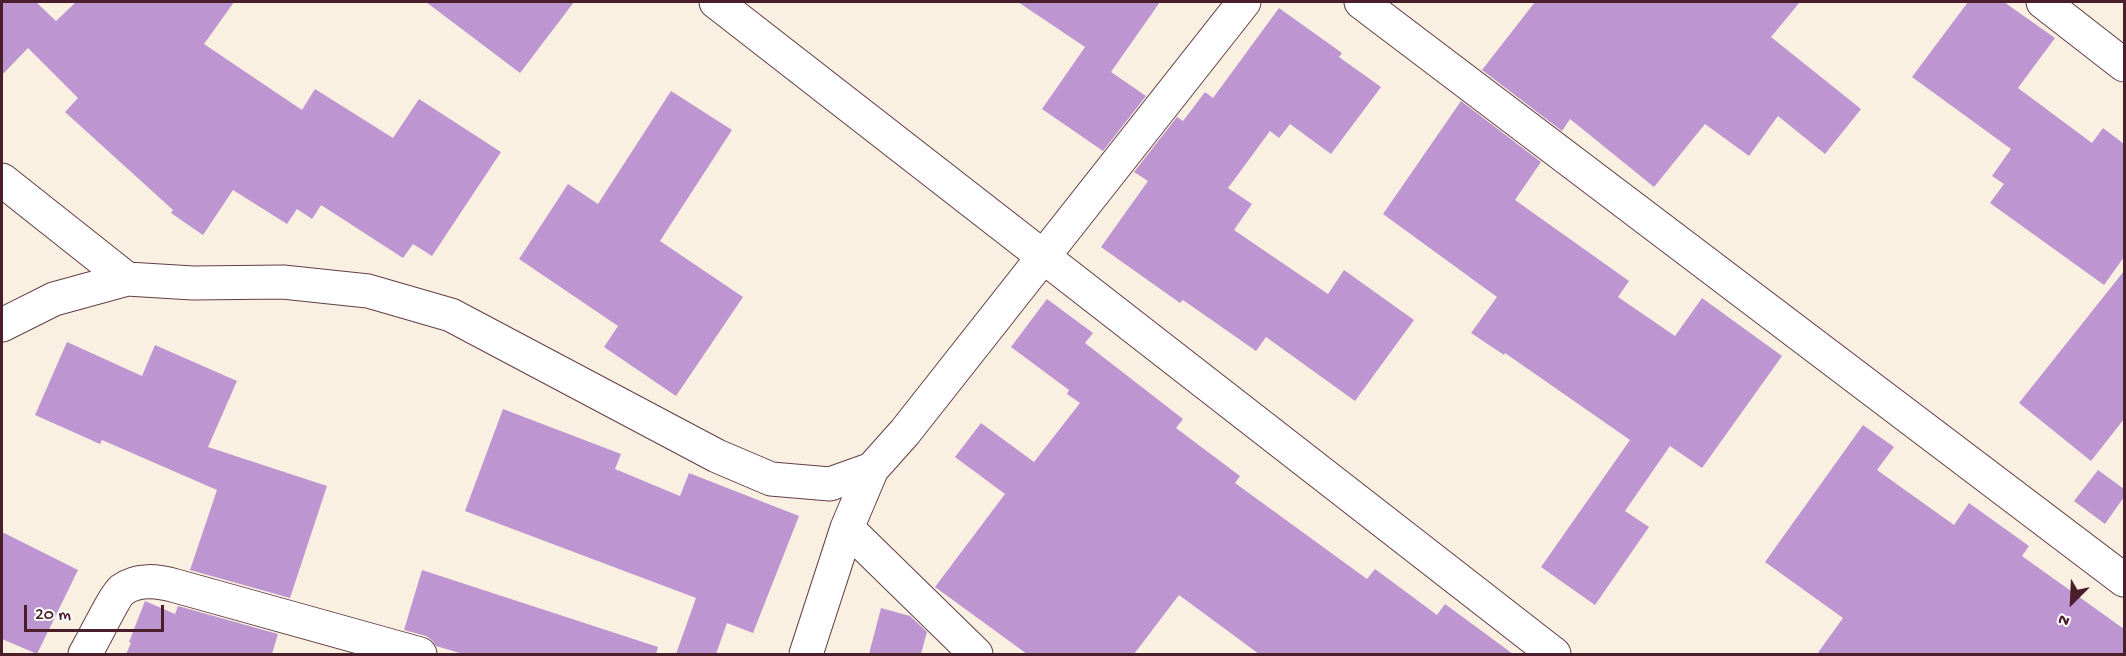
<!DOCTYPE html>
<html>
<head>
<meta charset="utf-8">
<style>
	body { margin:0 }
	#map { position:relative; width:2126px; height:656px; overflow:hidden; background:#f9f0e2; font-family:"Gochi Hand",sans-serif }
	canvas { display:block }
	.frame { position:absolute; inset:0; border:3px solid #4a1f2b; pointer-events:none }
	.north { position:absolute; left:2042px; top:572px; width:60px; height:60px; -webkit-text-stroke:4px #fff; paint-order:stroke; rotate:204deg; font-size:16px; font-weight:700; line-height:24px; text-align:center; color:#4a1f2b }
	.north::after { content:''; display:block; margin:auto; width:21px; height:27px; background:#4a1f2b; clip-path:polygon(50% 0,100% 100%,50% 72%,0 100%) }
	.scale { position:absolute; left:24px; top:605px; width:140px; height:27px; box-sizing:border-box; border:3px solid #4a1f2b; border-top:0; padding-left:8px; font-size:18px; line-height:21px; white-space:nowrap; color:#4a1f2b; -webkit-text-stroke:4px #fff; paint-order:stroke }
</style>
</head>
<body>
<div id="map">
<canvas width="2126" height="656"></canvas>
<div class="frame"></div>
<div class="north">N</div>
<div class="scale">20 m</div>
</div>
<script>
const ctx = document.querySelector('canvas').getContext('2d');
ctx.lineJoin = 'round';
function paint(path, color) {
  ctx.fillStyle = color;
  ctx.fill(path, 'evenodd');
}
function stroke(path, color, width, dash) {
  ctx.strokeStyle = color;
  ctx.lineWidth = width;
  ctx.lineCap = dash ? 'butt' : 'round';
  ctx.setLineDash(dash || []);
  ctx.stroke(path);
}
paint(new Path2D(`
	M2,2H36L56,21L76,2H234L204,44L302,110L315,89L393,138L419,99L501,152L432,256L413,244L403,258L321,205L312,219L297,209L287,224L233,190L203,235L171,213L173,210L65,112L78,98L28,48L2,75Z
	M426,2H574L520,73Z
	M1018,2H1160L1111,72L1146,96L1103,151L1042,109L1085,47Z
	M1535,2H1800L1771,37L1861,109L1825,154L1778,116L1749,156L1705,124L1654,187L1570,119L1562,131L1482,70Z
	M1968,2H2004L2055,38L2018,88L2092,143L2103,128L2124,144V257L2104,285L1990,203L2004,184L1992,176L2011,149L1912,77Z
	M1279,8L1342,53L1339,57L1381,87L1331,154L1290,124L1279,138L1270,131L1228,188L1252,204L1234,230L1328,294L1344,270L1414,320L1355,401L1266,337L1256,351L1183,300L1180,303L1101,247L1148,181L1134,172L1177,117L1183,121L1205,92L1213,98Z
	M671,91L732,130L660,241L743,297L676,396L604,347L618,326L519,259L568,184L598,204Z
	M1461,101L1541,162L1515,200L1629,281L1618,297L1675,336L1702,298L1782,356L1702,468L1670,446L1625,511L1649,527L1595,605L1541,567L1630,440L1505,353L1504,355L1471,333L1497,297L1383,214Z
	M2124,271V419L2091,461L2019,403Z
	M1047,299L1093,333L1085,343L1183,419L1176,428L1240,476L1235,483L1367,579L1375,569L1437,615L1445,604L1513,654H1259L1179,595L1134,654H1027L935,587L1005,494L955,457L981,423L1034,462L1080,403L1067,394L1069,390L1011,347Z
	M67,342L142,376L155,345L237,381L208,447L327,486L290,598L190,570L217,490L102,440L100,444L35,415Z
	M503,409L621,454L615,469L680,496L689,473L799,516L753,633L727,623L716,654H676L696,598L465,511Z
	M1863,425L1894,447L1877,470L1954,525L1969,503L2029,546L2022,556L2124,629V654H1817L1843,618L1765,562Z
	M2098,470L2124,489V497L2105,524L2074,501Z
	M2,532L78,570L37,654L2,639Z
	M422,570L658,647L656,654H463L436,646L433,641L426,636L404,630Z
	M145,601L175,614L178,606L278,634L272,654H126L131,643L129,642Z
	M881,608L910,616L927,632L921,654H869Z`), '#bd96d1');
const street = new Path2D(`
	M716,2L1554,654
	M1361,2L2124,580
	M2043,2L2124,65
	M2,180L127,279
	M2,325L54,299L127,279L193,283L283,282L368,291L451,315L717,456L771,479L830,484L872,469L905,432L1244,2
	M847,528L976,654
	M85,654C92,643 115,595 122,590C138,578 158,581 176,586L420,654
	M806,654L847,528L872,469`);
stroke(street, '#643e46', 35);
stroke(street, '#fff', 33);
</script>
</body>
</html>
